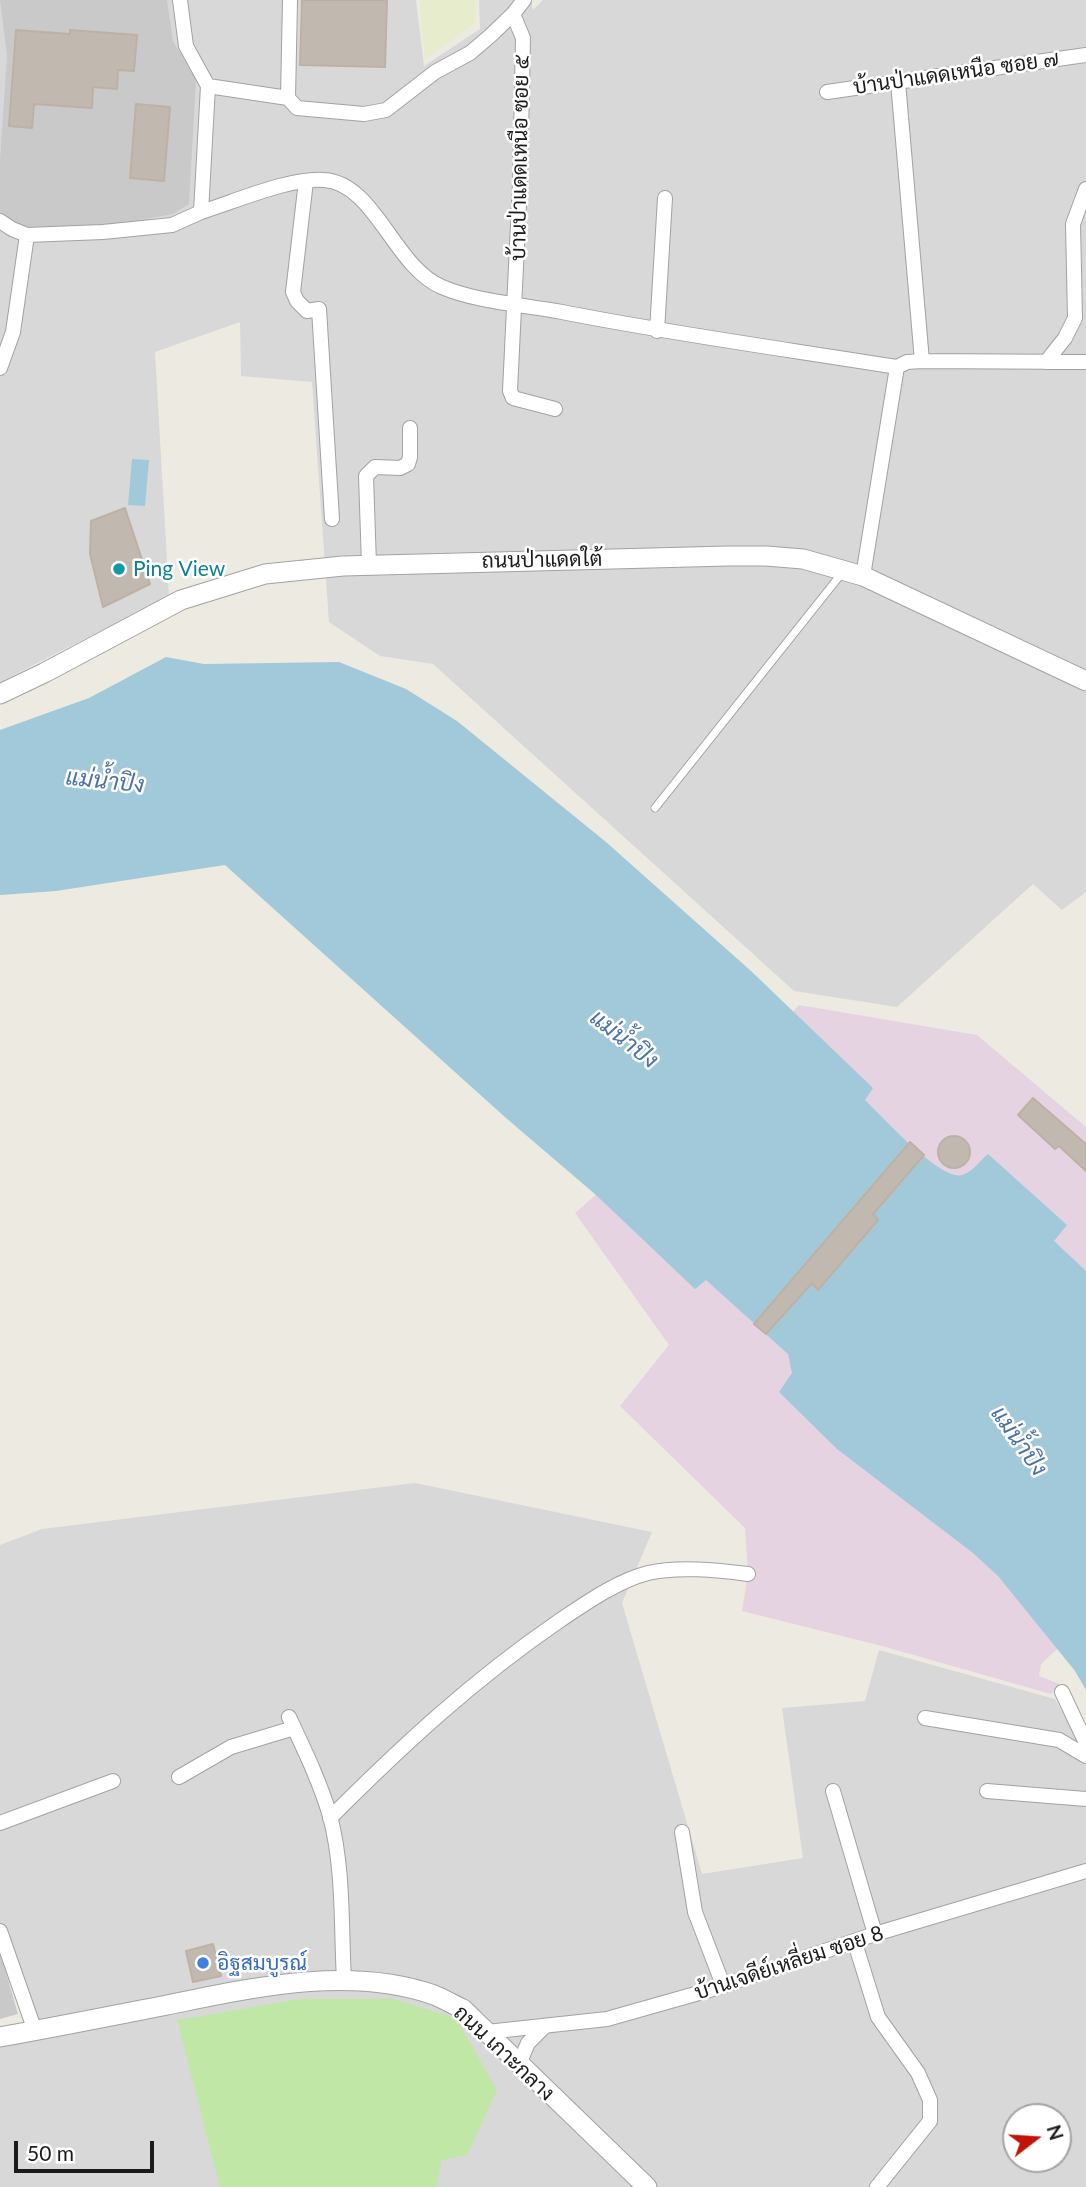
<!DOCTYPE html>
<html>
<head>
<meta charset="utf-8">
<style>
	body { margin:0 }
	#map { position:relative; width:1086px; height:2187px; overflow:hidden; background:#edeae1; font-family:Lato,sans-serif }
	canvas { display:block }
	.north { position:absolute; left:1002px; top:2103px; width:70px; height:70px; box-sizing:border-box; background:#fff; border:2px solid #a4a4a4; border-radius:50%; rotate:73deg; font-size:19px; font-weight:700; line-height:28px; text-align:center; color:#1b1b1b }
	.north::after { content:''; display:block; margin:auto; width:24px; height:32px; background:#c21304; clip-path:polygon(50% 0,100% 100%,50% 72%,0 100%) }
	.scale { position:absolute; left:14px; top:2141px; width:140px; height:32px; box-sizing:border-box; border:4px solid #1b1b1b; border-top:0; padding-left:9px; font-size:21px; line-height:24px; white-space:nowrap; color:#1b1b1b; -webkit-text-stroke:5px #fff; paint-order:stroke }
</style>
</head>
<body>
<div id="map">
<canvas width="1086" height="2187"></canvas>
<div class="north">N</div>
<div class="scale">50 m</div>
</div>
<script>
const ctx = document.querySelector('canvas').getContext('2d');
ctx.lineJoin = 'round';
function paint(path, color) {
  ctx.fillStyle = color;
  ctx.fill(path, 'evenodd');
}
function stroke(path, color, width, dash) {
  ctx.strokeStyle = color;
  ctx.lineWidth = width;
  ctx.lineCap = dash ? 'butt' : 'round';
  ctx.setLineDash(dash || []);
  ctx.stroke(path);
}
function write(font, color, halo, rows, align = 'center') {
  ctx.font = font + ' Lato,Sarabun,sans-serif';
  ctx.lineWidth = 5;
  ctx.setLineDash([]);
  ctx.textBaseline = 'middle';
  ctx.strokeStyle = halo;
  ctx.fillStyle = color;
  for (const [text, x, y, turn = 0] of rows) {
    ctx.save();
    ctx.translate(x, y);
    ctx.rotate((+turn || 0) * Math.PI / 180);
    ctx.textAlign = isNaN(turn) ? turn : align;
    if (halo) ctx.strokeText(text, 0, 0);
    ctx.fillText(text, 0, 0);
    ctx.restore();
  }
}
paint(new Path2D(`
	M0,0H416L424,66L480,29L479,0H531L533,10L543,0H1086V892L1062,910L1033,884L897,1007L794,991L433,664L380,656L329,622L312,382L241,376L240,322L155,352L169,596L0,682Z
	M415,1483L652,1532L622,1603L702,1874L803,1858L782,1708L865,1701L879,1650L1055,1699L1086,1755V2187H0V2028L25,2023L0,1952V1545L42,1529ZM1016,2117H1058V2159H1016Z`), '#d9d8d8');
paint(new Path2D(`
	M799,1005L977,1035L1086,1127V1622L1041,1664L1039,1676L1060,1684L1051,1694L882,1646L742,1611L748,1574L745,1528L620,1406L669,1345L575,1213L745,1064Z`), '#e6d3e1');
paint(new Path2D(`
	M0,0H167L173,41L196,80L189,204L173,214L114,225L25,227L0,215V160L7,55Z
	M0,1952L18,2014L0,2019Z`), '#c9c9c9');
paint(new Path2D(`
	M419,0H476V23L425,59Z`), '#e7eccc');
paint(new Path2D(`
	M300,1999H393L456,2018L497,2090L467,2155L442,2160L436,2187H220L177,2020Z`), '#c1e7a7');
paint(new Path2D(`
	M132,459L149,460L145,506L128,505Z
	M166,657L204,664L339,662L406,689L457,721L606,842L751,971L873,1088L865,1100C882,1116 940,1181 962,1175C972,1172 980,1161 988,1154L1067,1225L1054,1241L1086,1271V1690L1075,1671L998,1576L973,1553L837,1449L779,1392L792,1373L788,1354L706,1280L695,1289L596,1195L506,1118L225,865L56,891L0,895V730L89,698Z`), '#a1c9da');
const building = new Path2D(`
	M302,0H387L385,67L300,65Z
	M16,30L70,34V30L137,35L134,71L118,70L117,89L93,87L92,108L34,104L32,128L9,126Z
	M136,104L170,107L164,181L130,178Z
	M125,508L150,584L103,607L90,554L91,521Z
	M1033,1098L1086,1144V1171L1059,1146L1055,1149L1018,1115Z
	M938 1152a16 16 0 1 1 32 0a16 16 0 1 1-32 0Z
	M910,1142L924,1155L873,1214L878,1220L818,1290L812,1283L766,1334L754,1324Z
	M213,1944L221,1976L193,1982L186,1951Z`);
paint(building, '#c1b9b0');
stroke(building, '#beb1a4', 2);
const service = new Path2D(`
	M655,808L842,573`);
const minor = new Path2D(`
	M513,14L523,38L520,183L510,391L513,398L555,409
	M898,82L922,361
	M208,86L288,98L297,108L364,114L386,110L435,72L470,53L490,36L513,14L524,0
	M827,92L1086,55
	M288,98L290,0
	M306,181L293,292L297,301L307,311L319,309L332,519
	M201,212C234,202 290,177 324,180C375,183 394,267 442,287C477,302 525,305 562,312C673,334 785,349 897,367L907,362L922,361L1086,362
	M0,221L12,229L27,235L103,232L172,225L201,212L208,86L186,46L180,0
	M657,331L665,198
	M1046,362L1065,338L1075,318L1073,224L1086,189
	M0,368L13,332L27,235
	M369,565L366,476L375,467L400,468L408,464L410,457V428
	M863,576L897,367
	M1062,1692L1086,1743
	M289,1717C304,1749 320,1782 330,1816C344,1869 341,1927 344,1981
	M925,1718L1059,1740L1086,1756
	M179,1777L231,1747L294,1728
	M833,1791L875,1934
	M987,1791L1086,1799
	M330,1818C403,1745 473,1680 559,1621C586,1603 617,1581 648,1573C678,1566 717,1570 748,1574
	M0,1823L113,1781
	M682,1832L695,1912L723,1985
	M0,1931L35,2031
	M855,1943L878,2017L918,2073L930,2100V2121L877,2187
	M487,2032L607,2019L713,1989L875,1934L1086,1871
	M519,2064L528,2043L545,2026`);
const tertiary = new Path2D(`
	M0,694L44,673L181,600L265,574L343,566L728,556H766L803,559L863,576L1086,681
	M0,2037C56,2027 111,2016 167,2005C252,1988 349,1965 434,1995C444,1999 454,2005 463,2009L647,2187`);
stroke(service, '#a2a2a2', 9);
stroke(minor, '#a2a2a2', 16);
stroke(tertiary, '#a2a2a2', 21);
stroke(service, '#fff', 7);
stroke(minor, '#fff', 14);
stroke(tertiary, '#fff', 19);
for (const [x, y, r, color] of [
	[119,569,7,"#0f9aa8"],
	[203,1963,7,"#3f7fe0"]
]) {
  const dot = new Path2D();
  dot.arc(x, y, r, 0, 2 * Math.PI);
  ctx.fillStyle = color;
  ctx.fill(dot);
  stroke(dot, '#fff', 2.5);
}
write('21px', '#1b1b1b', '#fff', [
	["บ้านป่าแดดเหนือ ซอย ๗",956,73,-8],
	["บ้านป่าแดดเหนือ ซอย ๕",520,158,-89],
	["ถนนป่าแดดใต้",542,560,-1],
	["บ้านเจดีย์เหลี่ยม ซอย 8",789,1963,-18],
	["ถนน เกาะกลาง",504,2053,43]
]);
write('21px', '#0d838f', '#fff', [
	["Ping View",133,569]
], 'left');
write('21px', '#366cbe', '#fff', [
	["อิฐสมบูรณ์",217,1963]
], 'left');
write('italic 23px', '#4b72a8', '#fff', [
	["แม่น้ำปิง",105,781,6],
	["แม่น้ำปิง",624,1039,38],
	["แม่น้ำปิง",1019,1441,55]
]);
</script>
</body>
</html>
